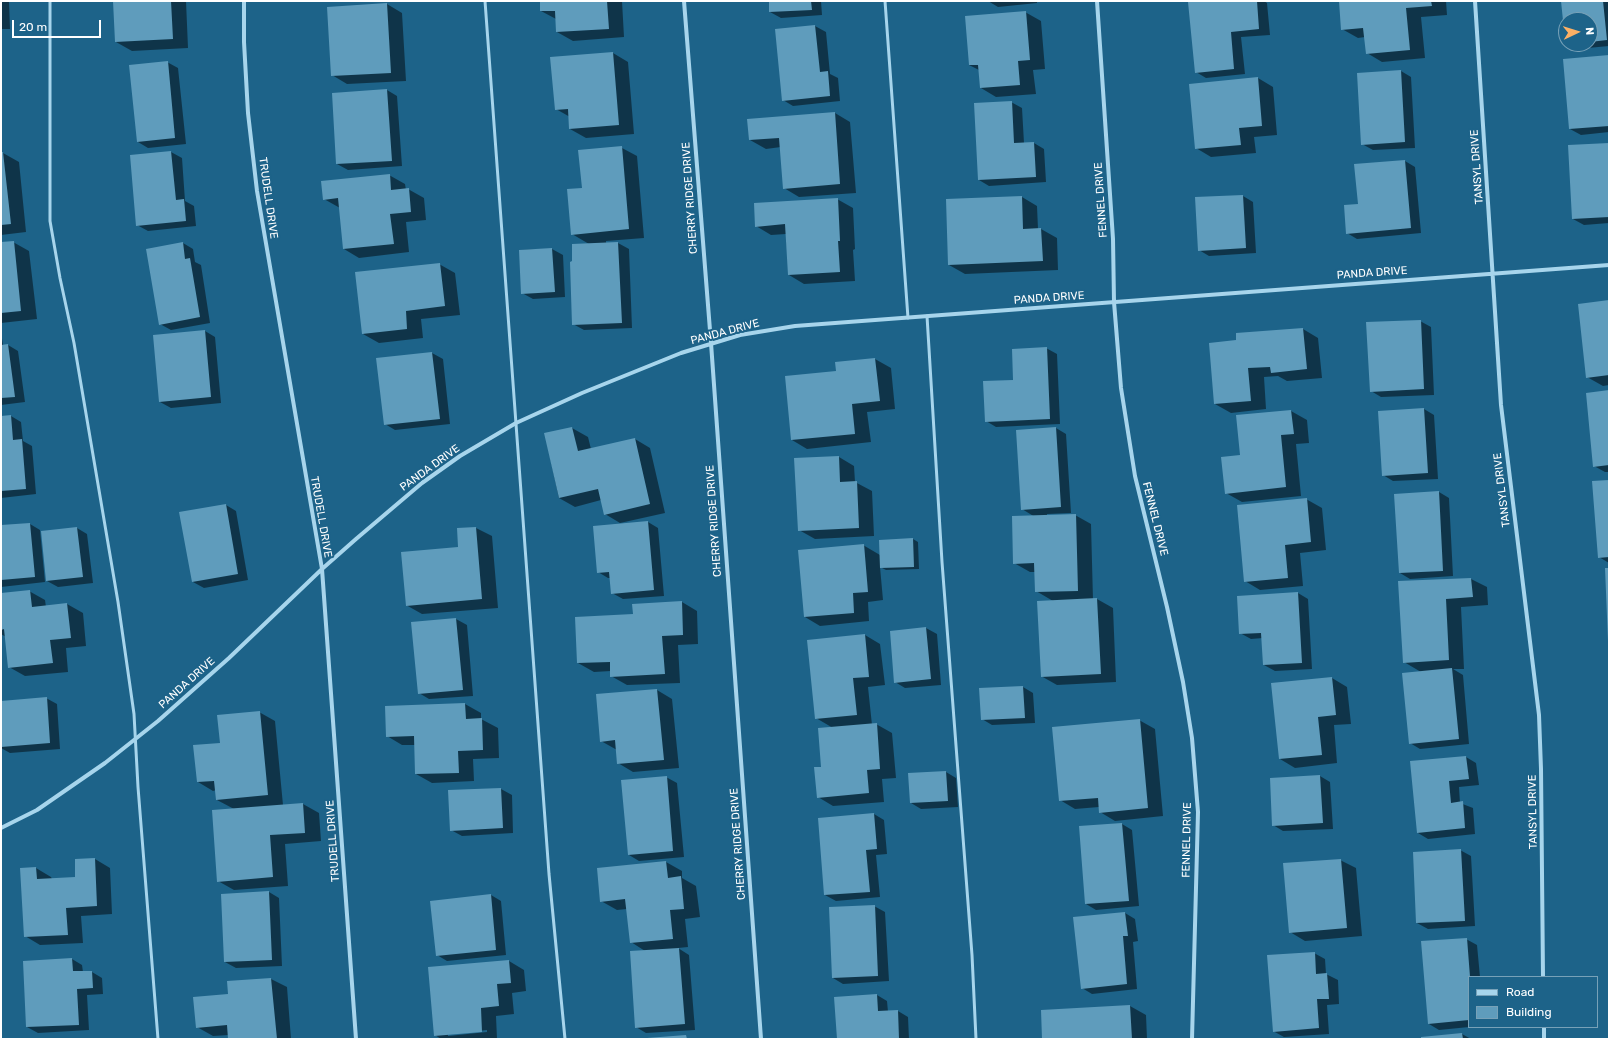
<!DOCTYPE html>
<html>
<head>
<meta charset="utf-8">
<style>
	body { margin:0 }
	#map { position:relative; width:1610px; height:1040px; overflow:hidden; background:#1d6389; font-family:Rubik,sans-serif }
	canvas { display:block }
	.frame { position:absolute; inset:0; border:2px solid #fff; pointer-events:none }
	.legend { position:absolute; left:1468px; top:976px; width:130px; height:52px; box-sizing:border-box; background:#1d6389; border:1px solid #77a1b8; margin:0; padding:5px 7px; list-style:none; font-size:12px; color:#fff }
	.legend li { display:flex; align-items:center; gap:8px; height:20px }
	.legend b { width:20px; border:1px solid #77a1b8 }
	.north { position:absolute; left:1558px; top:12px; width:40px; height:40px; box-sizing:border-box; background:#1d6389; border:1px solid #77a1b8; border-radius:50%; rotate:86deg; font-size:11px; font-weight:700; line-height:16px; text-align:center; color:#fff }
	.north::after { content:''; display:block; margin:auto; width:14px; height:18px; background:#fcb065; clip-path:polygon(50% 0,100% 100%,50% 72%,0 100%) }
	.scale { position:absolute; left:12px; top:20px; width:89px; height:18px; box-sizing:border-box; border:2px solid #fff; border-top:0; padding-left:5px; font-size:12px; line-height:14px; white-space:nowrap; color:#fff; -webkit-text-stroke:3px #1d6389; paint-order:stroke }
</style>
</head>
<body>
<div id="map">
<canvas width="1610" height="1040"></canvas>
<div class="frame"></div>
<ul class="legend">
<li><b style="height:5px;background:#a7d5ec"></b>Road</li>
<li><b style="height:11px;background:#5f9cbc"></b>Building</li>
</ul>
<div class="north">N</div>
<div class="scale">20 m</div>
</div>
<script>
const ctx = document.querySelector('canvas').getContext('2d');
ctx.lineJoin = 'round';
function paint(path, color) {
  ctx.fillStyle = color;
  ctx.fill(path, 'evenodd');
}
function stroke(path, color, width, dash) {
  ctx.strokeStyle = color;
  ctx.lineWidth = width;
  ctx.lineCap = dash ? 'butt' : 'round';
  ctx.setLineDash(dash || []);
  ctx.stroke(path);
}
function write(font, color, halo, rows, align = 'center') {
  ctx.font = font + ' Rubik,sans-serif';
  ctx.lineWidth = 4;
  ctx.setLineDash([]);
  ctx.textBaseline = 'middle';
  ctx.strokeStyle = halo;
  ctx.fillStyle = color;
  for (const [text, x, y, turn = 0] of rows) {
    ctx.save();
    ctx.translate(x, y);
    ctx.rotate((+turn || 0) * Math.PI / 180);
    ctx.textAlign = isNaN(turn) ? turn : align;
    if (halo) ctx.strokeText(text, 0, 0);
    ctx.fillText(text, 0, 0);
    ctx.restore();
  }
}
paint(new Path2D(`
	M1,1H9L10,29H1Z
	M114,1H186L188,48L132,51L116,42Z
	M541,1H622L624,37L573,41L557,32L556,19L541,11Z
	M770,1H821L822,15L781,18L770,12Z
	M988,1H1037V3L998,7Z
	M1210,1H1264L1267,3L1270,35L1241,37L1245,74L1206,78L1196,72Z
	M1340,1H1446L1447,15L1421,17L1425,58L1382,62L1367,53L1365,37L1358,38L1342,29Z
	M1562,1H1609V46L1577,49L1567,44H1590V20H1566V40Z
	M387,4L402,13L406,81L347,84L332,75Z
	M1025,12L1041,21L1045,69L1033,70L1036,94L996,97L981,88L979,70L969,65Z
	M815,26L826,32L830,74L838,78L840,101L793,106L783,100L776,30Z
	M613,53L628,62L634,134L586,138L570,129V117L556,109Z
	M1609,56V132L1581,135L1570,129Z
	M167,62L178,68L186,144L148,148L138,142Z
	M1401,71L1411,77L1415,148L1373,150L1362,144Z
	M1258,78L1273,87L1277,135L1254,137L1256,153L1211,157L1196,148Z
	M387,90L397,96L402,166L348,170L337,164Z
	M1011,102L1022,108L1024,143H1034L1044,149L1046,182L989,186L979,180Z
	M835,113L850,122L856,193L799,197L784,188L781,147L766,149L750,140Z
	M1609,144V223L1584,225L1573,219Z
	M622,148L637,156L644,238L606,241V243H618L629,249L632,328L584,330L573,324L589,244L572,234L583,189Z
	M171,152L182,158L185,201L194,206L196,226L148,231L137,225L131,156Z
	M1,153H3L19,162L26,232L1,235Z
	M1405,161L1415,167L1421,233L1357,239L1347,233L1359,205Z
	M389,175L405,184L406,190L408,189L424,198L426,220L406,222L409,252L359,258L344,249L340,208L324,199Z
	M1243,196L1253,202L1256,253L1209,256L1199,250Z
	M1022,197L1037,206L1038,229H1041L1057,238L1058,270L965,274L949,265Z
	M837,199L853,208L855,249L853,250L855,281L804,284L789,275L786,234L771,235L756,226Z
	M13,242L29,251L37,319L1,323V243Z
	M183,243L193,249L195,262L201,265L210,323L171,330L160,324Z
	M552,249L563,255L565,297L533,299L522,293L520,250Z
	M439,264L455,273L460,315L421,319L423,338L379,343L363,334Z
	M1609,301V385L1603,386L1587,377Z
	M1420,321L1431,327L1434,395L1381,397L1371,391Z
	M1303,329L1318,338L1322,378L1287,381L1278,376L1264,377L1266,409L1231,413L1215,404L1237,341Z
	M205,331L215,337L221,403L171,408L160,402Z
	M1,332L3,345H8L18,351L25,402L1,405Z
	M1046,348L1057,354L1060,424L996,427L986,421L1014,381Z
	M432,353L443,359L450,424L395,430L385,424L377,359Z
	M875,359L891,368L895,409L867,412L871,442L807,449L792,440L837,372L836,363Z
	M1609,391V472H1605L1594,466Z
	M1424,409L1434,415L1438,479L1393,481L1383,475Z
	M1291,411L1307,420L1309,443L1296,444L1301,496L1242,502L1226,493L1241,455L1237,416Z
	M11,416L21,422L23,441L32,446L36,494L1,498V417Z
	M572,428L588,437L591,449L635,439L650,448L665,513L620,523L605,514L601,500L575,507L559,498L545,434Z
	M1056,428L1066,434L1071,513L1047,514V516L1075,515L1091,524L1093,600L1097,599L1113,608L1116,682L1057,685L1041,676L1053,601L1036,591L1035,572H1030L1014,563L1035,517L1022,509Z
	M839,457L854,466L855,482L872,491L874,536L815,539L799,530Z
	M1609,481V563L1599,557Z
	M1439,492L1449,498L1453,576L1410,579L1400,573Z
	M1306,499L1322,508L1326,550L1300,553L1303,586L1260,590L1245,581Z
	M226,505L236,511L248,580L204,588L193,582Z
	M648,522L658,528L664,596L623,599L612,593L611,578H608L598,572Z
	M30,524L40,530L45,582L1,587V526Z
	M77,528L87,534L93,583L58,587L47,581Z
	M476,528L492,536L498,608L422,614L406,605L459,548L458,529Z
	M913,539L918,542L919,569L886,570L880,567L883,600L868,602L869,621L820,626L805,617L863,545L880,555V541Z
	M1471,579L1487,587L1488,605L1461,607L1464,669H1453L1463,675L1469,744L1420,749L1410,743L1421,672L1404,662L1399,582Z
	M29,591L45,600L46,607L67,604L83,613L86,646L66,648L68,672L25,676L9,667L6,637L1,634V594Z
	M1298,593L1308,599L1312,669L1275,671L1264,665L1263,638L1251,639L1240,633L1238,597Z
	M682,602L697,611L698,644L678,645L680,683L627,685L611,676V671L594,672L578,663L634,615Z
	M456,619L467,625L473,696L429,699L419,693L412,623Z
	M926,628L937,634L941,685L905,688L895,682L891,632Z
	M865,635L880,644L885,685L868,687L872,725L876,724L892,733L896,778L882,779L884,802L833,806L818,797L822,768L833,728L816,718Z
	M1332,678L1347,687L1351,724L1334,725L1337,763L1295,768L1280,759Z
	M1023,687L1033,693L1035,723L992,725L982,719Z
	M657,690L672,699L679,768L633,772L618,763L617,750L601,741Z
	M46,698L57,704L60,749L10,753L1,748V702Z
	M465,704L481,713V719L498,728L499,758L473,759L474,781L432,783L416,774L415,745H402L387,736L386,707Z
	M259,712L275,721L283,805L303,804L319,813L321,841L285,844L288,886L234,890L218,881L234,809L217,800L216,790L213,791L198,782Z
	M1139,720L1155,729L1163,816L1115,821L1100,812L1099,807L1075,809L1060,800Z
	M1466,757L1476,763L1479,785L1459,787L1460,803L1473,808L1475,834L1428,839L1418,833L1411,762Z
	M946,772L956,778L958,807L921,809L911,803Z
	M1320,776L1330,782L1333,829L1283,831L1273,825Z
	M666,777L677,783L684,857L639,861L629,855Z
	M501,789L512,795L513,833L462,836L451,830L449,791Z
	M874,814L884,820L887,854L876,855L880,897L836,901L825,895Z
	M1122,824L1132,830L1139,906L1096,910L1086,904Z
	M1460,850L1471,856L1475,926L1428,929L1417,923Z
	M95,859L110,868L112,914L81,916L83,943L40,945L25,936L36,868L51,877L52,879L77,878Z
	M1340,860L1356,868L1362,936L1305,941L1290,932Z
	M666,862L682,871V878L696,886L700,917L685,919L688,947L678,948L689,955L695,1030L646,1033L636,1027L645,951L631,942L627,909L617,910L601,901Z
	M269,892L279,898L282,966L236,968L225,962Z
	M491,895L501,901L506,955L447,961L437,955Z
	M874,906L885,912L889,981L843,984L833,978Z
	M1125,913L1135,919L1138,941L1133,942L1137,989L1092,994L1082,988Z
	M1466,939L1477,945L1480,977H1469V1027L1439,1030L1429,1024Z
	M1314,953L1325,959L1326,974L1338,980L1339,1004L1327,1005L1329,1034L1284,1037L1273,1031Z
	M72,959L82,965L83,972H92L102,978L103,994L87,995L89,1030L38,1033L27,1027Z
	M509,961L524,970L526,991L512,993L514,1014L496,1016L497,1039H441L435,1035ZM487,1030V1032L448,1036V1034Z
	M271,979L287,987L291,1039H229V1035L213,1036L197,1027L229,994L228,982Z
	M877,995L887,1001L888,1012L898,1011L908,1017L909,1039H838Z
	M1130,1006L1146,1015L1147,1039H1043L1042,1011Z
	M1462,1034L1471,1039H1422V1038Z`), '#0007');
paint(new Path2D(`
	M113,1H171L173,39L115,42Z
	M540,1H607L609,29L556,32L555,11H540Z
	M769,1H811L812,10L769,12Z
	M1199,1H1257L1259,29L1231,32L1234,69L1195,73L1188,2Z
	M1339,1H1431L1432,6L1406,8L1410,50L1366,54L1363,28L1341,30Z
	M1561,1H1603L1607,40L1590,42V20H1566L1565,40Z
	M387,3L391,73L331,76L327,7Z
	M1026,11L1030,60L1018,61L1020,85L980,88L978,65H969L965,16Z
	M815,25L820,72L828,71L830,96L782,101L775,29Z
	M613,52L619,125L569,129L568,109L555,110L550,57Z
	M1609,55V103H1608L1609,126L1569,129L1563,59Z
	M168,61L175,138L137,142L129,65Z
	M1401,70L1405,142L1361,145L1357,73Z
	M1258,77L1262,126L1239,128L1241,145L1195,149L1189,84Z
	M387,89L392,161L336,164L332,93Z
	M1012,101L1014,143L1034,142L1036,177L978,180L974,103Z
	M835,112L840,184L783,189L779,138L749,140L747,119Z
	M1609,143V217L1572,219L1568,145Z
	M622,146L629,229L571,235L567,189L582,188L578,150Z
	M171,151L176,200L184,199L186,221L136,226L130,155Z
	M1,152H3L11,224L1,225Z
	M1405,160L1411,228L1346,234L1344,205L1358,204L1354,164Z
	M390,174L391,190L409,188L411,212L390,214L394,244L343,249L338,198L323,200L321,181Z
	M1243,195L1246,248L1198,251L1195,197Z
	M1022,196L1023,229L1041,228L1043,261L948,265L946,199Z
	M838,198L840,241H838L840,272L788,275L785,224L755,227L754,203Z
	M14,241L21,311L1,313V242Z
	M183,242L185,259L190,258L200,317L159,325L146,249Z
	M618,242L622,323L572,325L570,262L572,261V244Z
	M552,248L555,292L521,294L519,250Z
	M440,263L445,306L406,311L407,329L362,334L355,272Z
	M1609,300V375L1586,378L1578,304Z
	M1421,320L1424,389L1370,392L1366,322Z
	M1303,328L1307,369L1271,373L1270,367L1248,368L1251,401L1214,404L1209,343L1236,340V333Z
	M205,330L211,397L159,402L153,335Z
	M8,344L15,397L1,398V345Z
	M1047,347L1050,419L985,422L983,381L1013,380L1012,349Z
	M432,352L440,419L384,425L376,358Z
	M875,358L880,401L852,404L855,434L791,440L785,376L836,371L835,362Z
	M1609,390V465L1593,467L1586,393Z
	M1424,408L1428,473L1382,476L1378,411Z
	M1291,410L1294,434L1281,435L1286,487L1225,494L1221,457L1240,455L1236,415Z
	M11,415L13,440L22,439L26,489L1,491V416Z
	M572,427L578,451L635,438L650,504L604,515L598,489L559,498L544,433Z
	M1056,427L1061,507L1021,510L1016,430Z
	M839,456L840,482L857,481L859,528L798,531L794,458Z
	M1609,480V557L1598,558L1592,481Z
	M1439,491L1443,571L1399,573L1394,494Z
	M1307,498L1311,542L1285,545L1288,578L1244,582L1237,505Z
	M226,504L238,574L192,582L179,512Z
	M1076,514L1078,591L1035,592L1034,563L1013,564L1012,516Z
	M648,521L654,590L611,594L609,572L597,573L593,526Z
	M30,523L35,577L1,580V525Z
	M77,527L83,577L46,581L41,531Z
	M476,527L482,599L406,606L401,552L458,547L457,528Z
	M913,538L914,567L880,568L879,540Z
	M864,544L868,592L853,593L854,613L804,617L798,550Z
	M1605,568H1609V641H1608Z
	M1471,578L1473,597L1446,599L1449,660L1403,663L1398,581Z
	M30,590L32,607L67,603L71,638L50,640L53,663L8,668L4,629L1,630V593Z
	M1298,592L1302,663L1263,665L1261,633L1239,634L1237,596Z
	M1097,598L1101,674L1041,677L1037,601Z
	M682,601L683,635L662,636L665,674L610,677V662L577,663L575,617L633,614L632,604Z
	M456,618L463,690L418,694L411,622Z
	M926,627L931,679L894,683L890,631Z
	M865,634L869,677L853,678L857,715L815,719L807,640Z
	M1452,668L1459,739L1409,744L1402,673Z
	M1332,677L1336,715L1318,717L1322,755L1279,759L1271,683Z
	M1023,686L1025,718L981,720L979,688Z
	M657,689L664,760L617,764L615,740L600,742L596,694Z
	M47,697L50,743L1,747V701Z
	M465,703L466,719L482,718L483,750L458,751L459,773L415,774L414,736L386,737L385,706Z
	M260,711L268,795L216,800L214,781L197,782L193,745L220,743L217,715Z
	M1140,719L1148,808L1099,813L1098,798L1059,801L1052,727Z
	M877,723L880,769L867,770L869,793L817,798L814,767H821L818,728Z
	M1466,756L1469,779L1449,781L1451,803L1463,801L1465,828L1417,833L1410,761Z
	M946,771L948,801L910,803L908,773Z
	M1320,775L1323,823L1272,826L1270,778Z
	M667,776L673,851L628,855L621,780Z
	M501,788L503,828L450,831L448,790Z
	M303,803L305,833L270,835L273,877L217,882L212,810Z
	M874,813L877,849L866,850L870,892L824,895L818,818Z
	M1122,823L1129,901L1085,904L1079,826Z
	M1461,849L1465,921L1416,923L1413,852Z
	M95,858L97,906L66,908L68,935L24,937L20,868L36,867L37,879L75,877V859Z
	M1341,859L1347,928L1289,933L1283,863Z
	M666,861L668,878L681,876L684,909L670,910L673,939L630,943L625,899L600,902L597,868Z
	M269,891L272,960L224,962L221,894Z
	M491,894L496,950L436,956L430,901Z
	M875,905L878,976L832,978L829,907Z
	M1125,912L1128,936H1123L1127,984L1081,989L1073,917Z
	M1467,938L1470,977H1469V1020L1428,1024L1421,941Z
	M679,948L685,1024L635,1028L630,951Z
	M1315,952L1316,974L1327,973L1329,999H1317L1319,1028L1273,1032L1267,955Z
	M72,958L73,971H92L93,988L77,989L79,1025L26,1027L23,961Z
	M509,960L511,983L497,984L499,1006L481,1008L482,1032L434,1036L428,967Z
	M271,978L277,1039H228L227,1025L196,1028L193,997L228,994L227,981Z
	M877,994L878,1011L898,1010L899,1039H837L834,997Z
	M1130,1005L1132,1039H1042L1041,1010Z
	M1462,1033L1463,1039H1421V1037Z
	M686,1035L687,1039H647V1038Z`), '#5f9cbc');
stroke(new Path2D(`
	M50,1V221L60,278L74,343L118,602L134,714L138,787L158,1039
	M485,1L549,874L565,1039
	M885,1L908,318
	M927,316L942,562L972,955L976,1039`), '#a7d5ec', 3);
stroke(new Path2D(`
	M244,1V42L248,113L257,191L322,569L356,1039
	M684,1L711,343L761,1039
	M1097,1L1113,239L1114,302L1121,388L1135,476L1167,607L1183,682L1192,738L1198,812L1192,1039
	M1475,1L1501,405L1539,715L1541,769L1543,977
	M1,828L37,810L105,763L158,721L229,658L322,569L356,539L422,483L460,456L516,423L582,393L681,353L740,335L795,326L1609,265
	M1544,1027V1039`), '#a7d5ec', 4);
write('11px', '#fff', '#1d6389', [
	["TANSYL DRIVE",1477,167,-94],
	["TRUDELL DRIVE",268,198,82],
	["CHERRY RIDGE DRIVE",690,198,-94],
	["FENNEL DRIVE",1101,200,-94],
	["PANDA DRIVE",1372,273,-4],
	["PANDA DRIVE",1049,298,-4],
	["PANDA DRIVE",725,332,-15],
	["PANDA DRIVE",430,468,-36],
	["TANSYL DRIVE",1502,490,-97],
	["TRUDELL DRIVE",321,517,80],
	["FENNEL DRIVE",1155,519,76],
	["CHERRY RIDGE DRIVE",714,521,-94],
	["PANDA DRIVE",187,683,-42],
	["TANSYL DRIVE",1533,812,-91],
	["FENNEL DRIVE",1187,840,-89],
	["TRUDELL DRIVE",333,841,-94],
	["CHERRY RIDGE DRIVE",738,844,-94]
]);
</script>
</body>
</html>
